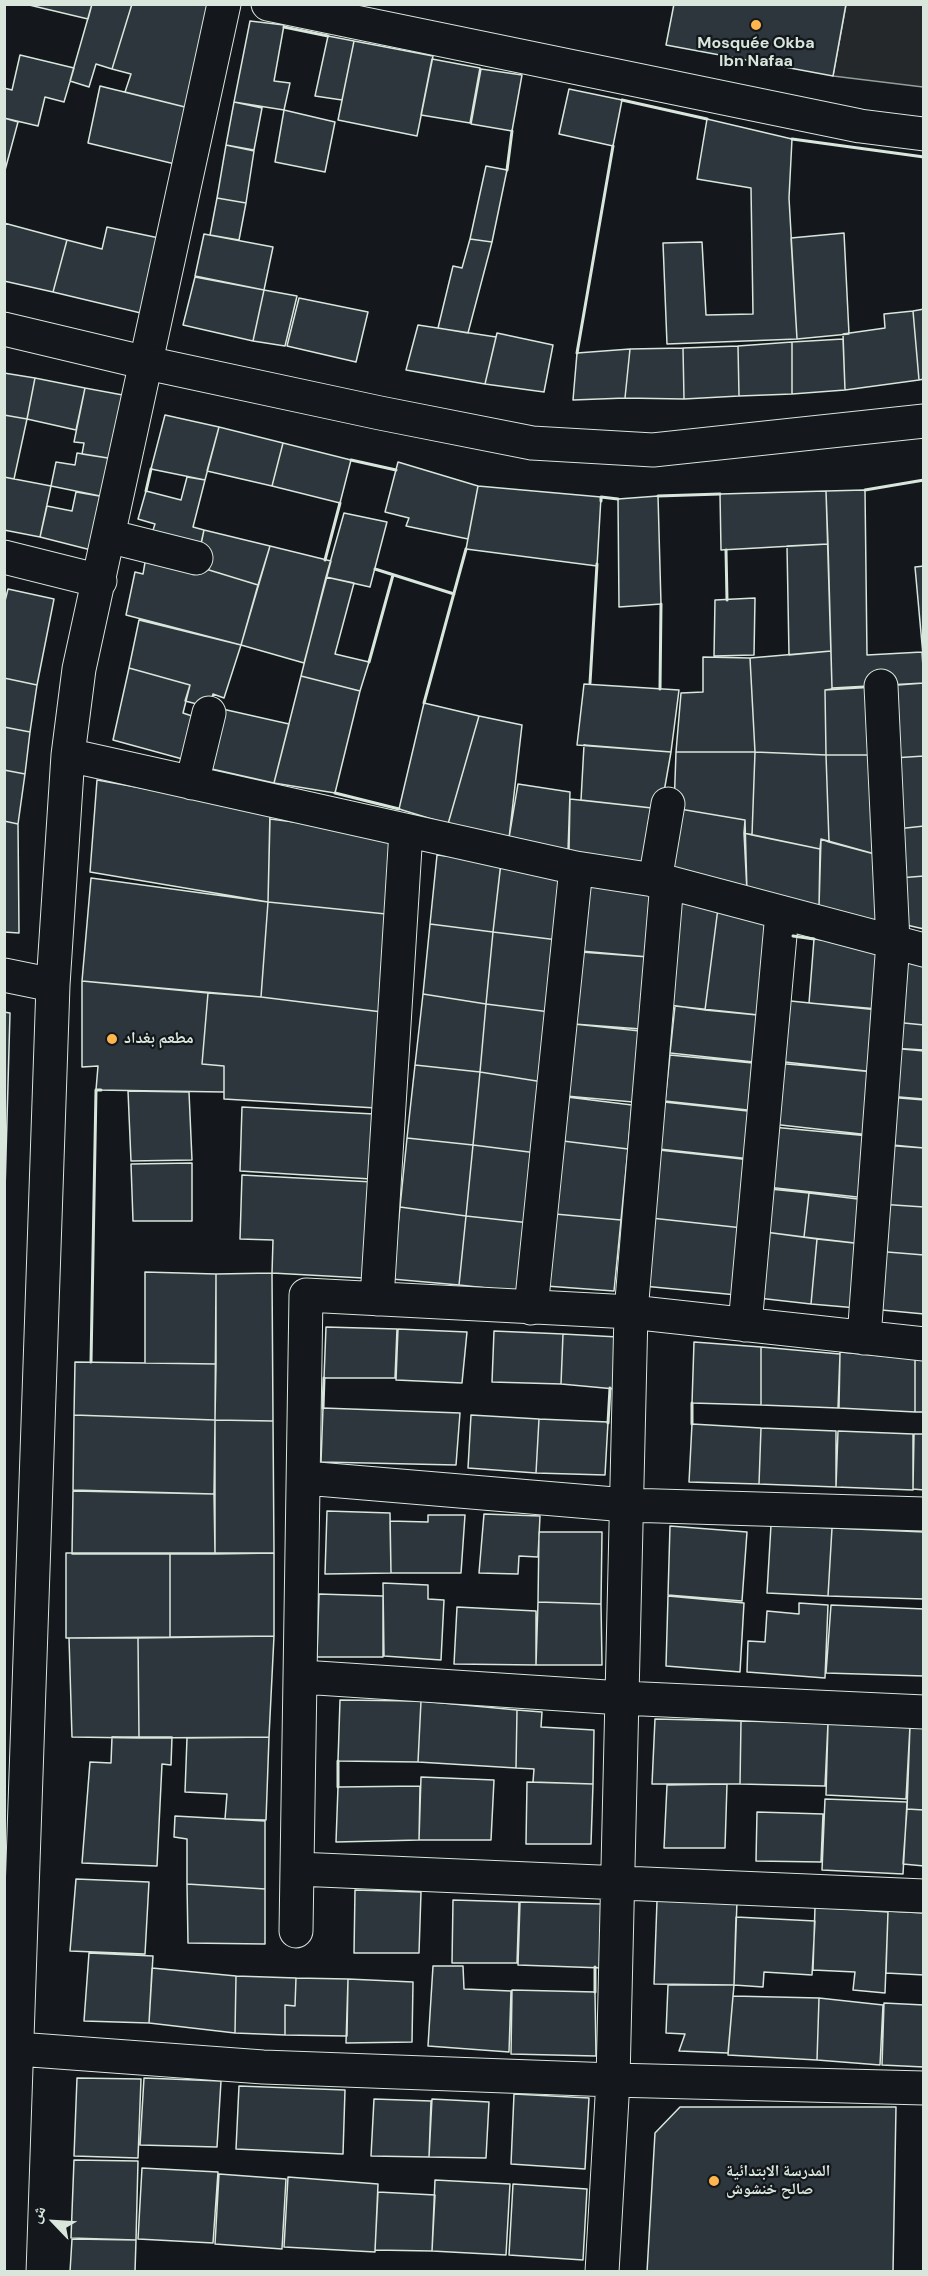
<!DOCTYPE html>
<html>
<head>
<meta charset="utf-8">
<style>
	body { margin:0 }
	#map { position:relative; width:928px; height:2276px; overflow:hidden; background:#14181c; font-family:"DM Sans","Noto Naskh Arabic",sans-serif }
	canvas { display:block }
	.frame { position:absolute; inset:0; border:6px solid #d8e6dc; pointer-events:none }
	.north { position:absolute; left:24px; top:2192px; width:60px; height:60px; -webkit-text-stroke:4px #14181c; paint-order:stroke; rotate:295deg; font-size:16px; font-weight:700; line-height:24px; text-align:center; color:#d8e6dc }
	.north::after { content:''; display:block; margin:auto; width:21px; height:27px; background:#d8e6dc; clip-path:polygon(50% 0,100% 100%,50% 72%,0 100%) }
</style>
</head>
<body>
<div id="map">
<canvas width="928" height="2276"></canvas>
<div class="frame"></div>
<div class="north">ش</div>
</div>
<script>
const ctx = document.querySelector('canvas').getContext('2d');
ctx.lineJoin = 'round';
function paint(path, color) {
  ctx.fillStyle = color;
  ctx.fill(path, 'evenodd');
}
function stroke(path, color, width, dash) {
  ctx.strokeStyle = color;
  ctx.lineWidth = width;
  ctx.lineCap = dash ? 'butt' : 'round';
  ctx.setLineDash(dash || []);
  ctx.stroke(path);
}
function write(font, color, halo, rows, align = 'center') {
  ctx.font = font + ' "DM Sans","Noto Naskh Arabic",sans-serif';
  ctx.lineWidth = 4.5;
  ctx.setLineDash([]);
  ctx.textBaseline = 'middle';
  ctx.strokeStyle = halo;
  ctx.fillStyle = color;
  for (const [text, x, y, turn = 0] of rows) {
    ctx.save();
    ctx.translate(x, y);
    ctx.rotate((+turn || 0) * Math.PI / 180);
    ctx.textAlign = isNaN(turn) ? turn : align;
    if (halo) ctx.strokeText(text, 0, 0);
    ctx.fillText(text, 0, 0);
    ctx.restore();
  }
}
const parking = new Path2D(`
	M846,5H923V87L833,76Z`);
paint(parking, '#24282b');
stroke(parking, '#939e99', 1.5);
const building = new Path2D(`
	M25,4H92L88,19Z
	M92,4H132L112,69L96,64L89,87L70,81Z
	M132,4H205L212,6L193,109L125,92L131,74L112,69Z
	M674,4H846L833,76L666,45Z
	M250,21L284,25L274,81L290,83L284,110L234,102Z
	M328,36L354,41L342,100L315,96Z
	M354,41L433,56L417,136L338,120Z
	M20,55L74,68L64,102L45,97L38,126L4,118V88L12,90Z
	M432,59L480,68L470,123L421,115Z
	M481,69L522,75L512,131L471,124Z
	M100,86L193,109L179,165L88,143Z
	M569,89L622,100L613,146L559,134Z
	M234,102L262,108L254,150L226,145Z
	M284,110L335,122L325,172L275,162Z
	M4,118L18,122L4,174Z
	M707,119L792,139L789,198L797,339L667,344L663,243L702,242L706,315L753,314L751,188L697,179Z
	M226,145L254,151L246,203L217,198Z
	M486,166L507,170L492,242L470,239Z
	M217,198L246,203L239,240L210,235Z
	M4,223L67,240L53,292L4,281Z
	M107,227L159,238L145,314L53,292L67,240L102,249Z
	M844,233L849,334L797,339L791,238Z
	M204,234L273,247L264,290L195,276Z
	M470,239L492,242L468,333L438,328L453,266L462,268Z
	M195,277L264,290L253,341L183,325Z
	M264,290L297,296L285,346L253,341Z
	M299,298L368,312L356,362L287,346Z
	M924,309V379L919,380L913,311Z
	M913,311L919,380L845,390L843,334L885,328L884,314Z
	M418,325L496,337L485,384L406,370Z
	M497,333L553,345L544,392L485,384Z
	M843,339L845,390L792,394V342Z
	M792,342V394L739,396L738,346Z
	M738,346L739,396L684,399L683,348Z
	M683,348L684,399L625,398L630,349Z
	M630,349L625,398L573,400L577,353Z
	M4,373L35,378L27,419L4,415Z
	M35,378L85,388L76,430L27,419Z
	M85,388L128,396L114,459L82,454L84,443L74,442Z
	M4,415L27,419L14,479L4,477Z
	M165,415L219,427L205,480L151,469Z
	M219,427L283,443L272,486L207,471Z
	M283,443L351,460L340,503L272,486Z
	M77,453L114,459L105,497L51,486L56,462L75,465Z
	M398,462L478,486L468,539L406,526L409,518L385,512Z
	M4,477L51,486L40,537L4,530Z
	M187,477L205,480L193,527L204,530L199,554L150,539L155,524L138,519L146,491L181,500Z
	M478,486L601,497L597,566L466,549Z
	M865,490L867,655L922,652L924,683L832,688L826,491Z
	M826,491L828,544L721,550L720,494Z
	M76,492L105,497L91,550L40,537L47,506L72,511Z
	M658,496L661,604L619,607L618,499Z
	M344,513L387,522L370,587L326,577Z
	M204,530L270,546L258,585L196,566Z
	M828,544L831,651L789,655L787,546Z
	M270,546L331,561L304,663L241,645Z
	M147,551L258,585L241,645L126,615L135,572L143,574Z
	M924,566V666L915,567Z
	M326,577L354,583L335,654L369,662L360,691L301,676Z
	M8,589L54,599L37,685L4,678V605Z
	M755,598L754,655L714,656L715,600Z
	M139,620L241,645L224,698L213,694L209,707L185,701L190,685L129,668Z
	M831,651L832,689L825,690L826,755L755,752L750,658Z
	M703,657L750,658L755,752H676L681,693L703,692Z
	M129,668L190,685L183,713L198,718L186,760L113,740Z
	M301,676L360,691L335,793L274,783Z
	M4,678L37,685L30,732L4,727Z
	M924,683V756L893,758L885,686Z
	M584,684L679,690L671,752L577,745Z
	M875,687L879,755H826L825,690Z
	M424,703L479,716L448,824L399,809Z
	M218,708L289,724L274,783L203,767Z
	M479,716L522,725L509,838L448,824Z
	M4,727L30,732L25,774L4,770Z
	M584,745L671,752L661,809L581,800Z
	M676,752H755L752,835L744,833L745,820L674,808Z
	M755,752L826,755L829,842L821,839L820,849L752,835Z
	M826,755H879L882,856L829,842Z
	M924,756V826L897,829L893,758Z
	M4,770L25,774L18,824L4,821Z
	M97,780L270,811L268,902L90,872Z
	M518,784L570,792L568,851L509,838Z
	M570,799L661,809L647,869L569,851Z
	M674,808L745,820L747,892L663,873Z
	M270,819L391,834L386,914L268,902Z
	M4,821L18,824L19,933L4,932Z
	M924,826V876L899,878L897,829Z
	M744,833L820,849L819,907L747,892Z
	M821,839L882,856L884,923L819,907Z
	M437,855L501,862L493,932L430,924Z
	M501,863L565,870L558,940L493,932Z
	M924,876V929L902,924L899,878Z
	M91,878L268,902L261,997L82,981Z
	M588,879L654,886L649,957L581,951Z
	M673,897L718,908L705,1010L663,1004Z
	M268,902L386,914L382,1012L261,997Z
	M718,908L775,920L768,1016L705,1010Z
	M430,924L493,932L486,1004L423,994Z
	M493,932L558,940L550,1012L486,1004Z
	M814,939L881,947L878,1009L809,1003Z
	M581,952L649,957L641,1029L574,1024Z
	M900,956L924,960V1025L894,1022Z
	M82,981L208,993L202,1064L224,1066V1092L96,1090L98,1066L82,1067Z
	M208,993L261,997L382,1012L376,1108L224,1099V1066L202,1064Z
	M423,994L486,1004L480,1072L415,1065Z
	M781,1000L878,1010L875,1072L776,1061Z
	M486,1004L550,1012L543,1082L480,1072Z
	M675,1006L768,1016L763,1063L670,1053Z
	M4,1012L10,1013L4,1226Z
	M894,1022L924,1025V1050L891,1048Z
	M574,1024L640,1031L633,1102L566,1096Z
	M891,1048L924,1051V1099L887,1096Z
	M670,1055L763,1064L757,1111L665,1101Z
	M776,1063L874,1072L870,1135L772,1124Z
	M415,1065L480,1072L473,1145L407,1138Z
	M480,1072L543,1082L537,1153L473,1145Z
	M128,1091L189,1092L192,1160L131,1161Z
	M567,1097L632,1105L628,1149L563,1141Z
	M887,1097L924,1100V1148L882,1144Z
	M664,1102L757,1112L751,1159L659,1149Z
	M242,1107L374,1114L371,1179L240,1171Z
	M772,1127L869,1136L866,1198L767,1187Z
	M407,1138L473,1145L466,1216L400,1207Z
	M563,1141L628,1149L621,1220L555,1214Z
	M473,1145L537,1153L530,1223L466,1216Z
	M883,1145L924,1148V1207L879,1204Z
	M659,1150L751,1160L743,1228L651,1218Z
	M192,1163V1221H133L131,1164Z
	M242,1175L373,1182L363,1278L272,1273L273,1240L240,1239Z
	M770,1189L809,1193L804,1237L765,1232Z
	M809,1193L866,1200L863,1244L804,1237Z
	M879,1204L924,1207V1255L875,1251Z
	M400,1207L466,1216L459,1285L392,1279Z
	M555,1214L621,1220L614,1291L546,1286Z
	M466,1216L530,1223L524,1292L459,1285Z
	M651,1218L743,1228L737,1295L643,1286Z
	M765,1232L817,1239L811,1304L758,1298Z
	M817,1239L863,1244L857,1308L811,1304Z
	M875,1251L924,1255V1314L871,1309Z
	M145,1272L216,1274V1364L145,1363Z
	M272,1273L273,1421L215,1420L216,1274Z
	M326,1327L397,1329L395,1378H324Z
	M398,1329L467,1332L462,1383L396,1380Z
	M494,1331L563,1334L561,1384L492,1382Z
	M563,1334L618,1337L615,1389L561,1384Z
	M694,1342L761,1347V1405L692,1403Z
	M761,1347L840,1354L838,1408L761,1405Z
	M840,1352L915,1359V1412L839,1408Z
	M915,1359H924V1412H915Z
	M75,1362L216,1364L215,1420L74,1415Z
	M323,1408L460,1413L456,1465L321,1462Z
	M74,1415L215,1420L214,1494L73,1490Z
	M471,1415L539,1419L536,1473L468,1468Z
	M539,1419L608,1422L605,1475L536,1473Z
	M215,1420L273,1421L274,1553L215,1554Z
	M692,1424L761,1428L759,1484L689,1482Z
	M761,1428L836,1431V1487L759,1484Z
	M838,1431L913,1434V1490L836,1487Z
	M914,1434H924V1490L913,1489Z
	M73,1491L214,1494L215,1554H72Z
	M327,1511L390,1513L391,1573L325,1574Z
	M484,1514L540,1516L538,1557L519,1556L518,1574L479,1573Z
	M428,1515H465L461,1573H391L390,1521L428,1522Z
	M771,1525L832,1528L828,1596L767,1593Z
	M670,1526L747,1532L742,1601L668,1595Z
	M832,1528L924,1532V1599L828,1596Z
	M539,1532H602L601,1604L538,1602Z
	M66,1553H170V1637L66,1638Z
	M170,1553H274V1636L170,1637Z
	M383,1583L428,1585V1599L444,1600L441,1660L384,1656Z
	M319,1594L383,1596V1657H317Z
	M668,1596L744,1603L740,1672L666,1666Z
	M538,1602L601,1604L602,1665H536Z
	M799,1603L828,1605L825,1678L747,1672L748,1641L765,1642L767,1611L799,1614Z
	M831,1605L924,1609V1676L826,1673Z
	M457,1607L536,1611V1665L454,1664Z
	M274,1636L269,1737L139,1738L138,1638Z
	M69,1638H138L139,1738L72,1737Z
	M340,1700L421,1701L418,1762L338,1761Z
	M421,1701L517,1710L516,1768L418,1762Z
	M517,1710L542,1712L541,1727L594,1730L593,1784L533,1782L534,1769L516,1768Z
	M655,1719L741,1721L740,1784H652Z
	M741,1721L828,1723L825,1786L740,1784Z
	M828,1724L910,1726L906,1799L826,1795Z
	M910,1726L924,1727V1810L907,1809Z
	M112,1737H172L171,1765L162,1764L157,1866L82,1863L90,1762L111,1763Z
	M269,1737L266,1820L225,1819L227,1794L185,1792L187,1738Z
	M421,1777L494,1780L491,1840H419Z
	M527,1782L593,1784L591,1844H526Z
	M727,1784L725,1848H664L667,1785Z
	M420,1786L419,1840L336,1842L338,1787Z
	M825,1799L907,1802L903,1874L822,1870Z
	M907,1809L924,1810V1866L903,1864Z
	M757,1812L823,1814L821,1862L756,1861Z
	M175,1816L265,1821V1889L187,1884V1839L174,1837Z
	M76,1879L149,1882L145,1954L70,1951Z
	M187,1884L265,1889V1944L188,1943Z
	M355,1890L421,1892L419,1953H354Z
	M453,1900L519,1902L517,1963H452Z
	M657,1901H737L734,1985L654,1984Z
	M520,1902L602,1904L603,1968L518,1965Z
	M815,1907L888,1912L885,1993L853,1990L855,1972L813,1970Z
	M888,1911L924,1913V1975L886,1973Z
	M736,1917L815,1921L812,1975L764,1972L763,1987L734,1985Z
	M89,1953L153,1956L149,2023L84,2021Z
	M433,1966H463L464,1989L511,1991L509,2052L428,2046Z
	M152,1968L236,1976L235,2033L149,2023Z
	M236,1976L296,1978L295,2006L285,2005V2035L235,2033Z
	M296,1978L348,1979L347,2036L285,2035V2005L295,2006Z
	M348,1979L413,1982L412,2042L346,2043Z
	M668,1985H734L728,2053L679,2051L685,2034L666,2033Z
	M512,1990L595,1992L596,2056L511,2054Z
	M733,1996L819,1998L817,2060L728,2055Z
	M819,1998L883,2005L880,2065L817,2060Z
	M884,2003L924,2005V2067L882,2065Z
	M77,2078L141,2079L138,2158L74,2156Z
	M144,2078L221,2081L217,2147L140,2145Z
	M239,2086L345,2090L343,2154L236,2149Z
	M514,2094L589,2098L585,2169L511,2164Z
	M374,2099L431,2101L429,2157L371,2156Z
	M432,2099L489,2102L486,2158L429,2157Z
	M680,2107H896L893,2272H647L655,2133Z
	M74,2160L138,2161L136,2240L71,2238Z
	M142,2168L218,2172L213,2243L138,2239Z
	M219,2174L286,2179L282,2249L215,2244Z
	M288,2177L378,2184L375,2252L284,2247Z
	M435,2180L510,2184L506,2255L432,2251Z
	M513,2184L587,2189L583,2260L509,2255Z
	M378,2192L435,2195L432,2251L375,2250Z
	M72,2239L136,2240L135,2272H70Z`);
paint(building, '#2c363c');
stroke(building, '#d8e6dc', 1.5);
const minor = new Path2D(`
	M268,4L860,126L924,134
	M108,536L196,558
	M4,557L100,581
	M68,755L576,868L667,882L924,950
	M192,783L209,713
	M655,881L668,804
	M4,975L53,985
	M377,1299L406,831
	M531,1308L576,868
	M745,1325L782,913
	M864,1338L893,942L881,686
	M305,1478L626,1505L924,1514
	M302,1677L622,1698L924,1712
	M297,1869L924,1896
	M296,1931L306,1295L631,1312L924,1344
	M4,2048L263,2067L613,2080L924,2088
	M9,2272L53,985L68,755L79,669L224,4
	M602,2272L613,2080L631,1312L667,882`);
const major = new Path2D(`
	M4,329L147,363L380,413L532,443L653,450L924,421`);
stroke(minor, '#d8e6dc', 35);
stroke(major, '#d8e6dc', 35);
stroke(minor, '#14181c', 33);
stroke(major, '#14181c', 33);
stroke(new Path2D(`
	M284,27L328,36
	M622,100L707,119
	M792,139L924,157
	M507,170L512,131
	M577,353L613,146
	M351,460L396,470
	M865,490L924,480
	M146,491L151,469
	M658,496L720,494
	M601,501V497L618,499
	M726,550L727,600
	M325,560L340,503
	M375,569L454,594
	M369,662L393,575
	M590,683L597,564
	M660,689L661,604
	M424,703L466,549
	M335,793L399,809
	M793,936L814,939
	M91,1362L96,1090H101
	M323,1408L324,1378
	M608,1423L610,1388
	M692,1424V1403
	M338,1761V1787
	M595,1967V1992`), '#d8e6dc', 3);
for (const [x, y, r, color] of [
	[756,25,6,"#ffb74d"],
	[112,1039,6,"#ffb74d"],
	[714,2181,6,"#ffb74d"]
]) {
  const dot = new Path2D();
  dot.arc(x, y, r, 0, 2 * Math.PI);
  ctx.fillStyle = color;
  ctx.fill(dot);
  stroke(dot, '#14181c', 2);
}
write('bold 16px', '#d8e6dc', '#14181c', [
	["Mosquée Okba",756,44,"center"],
	["Ibn Nafaa",756,62,"center"],
	["مطعم بغداد",124,1039],
	["المدرسة الابتدائية",726,2172],
	["صالح خنشوش",726,2190]
], 'left');
</script>
</body>
</html>
